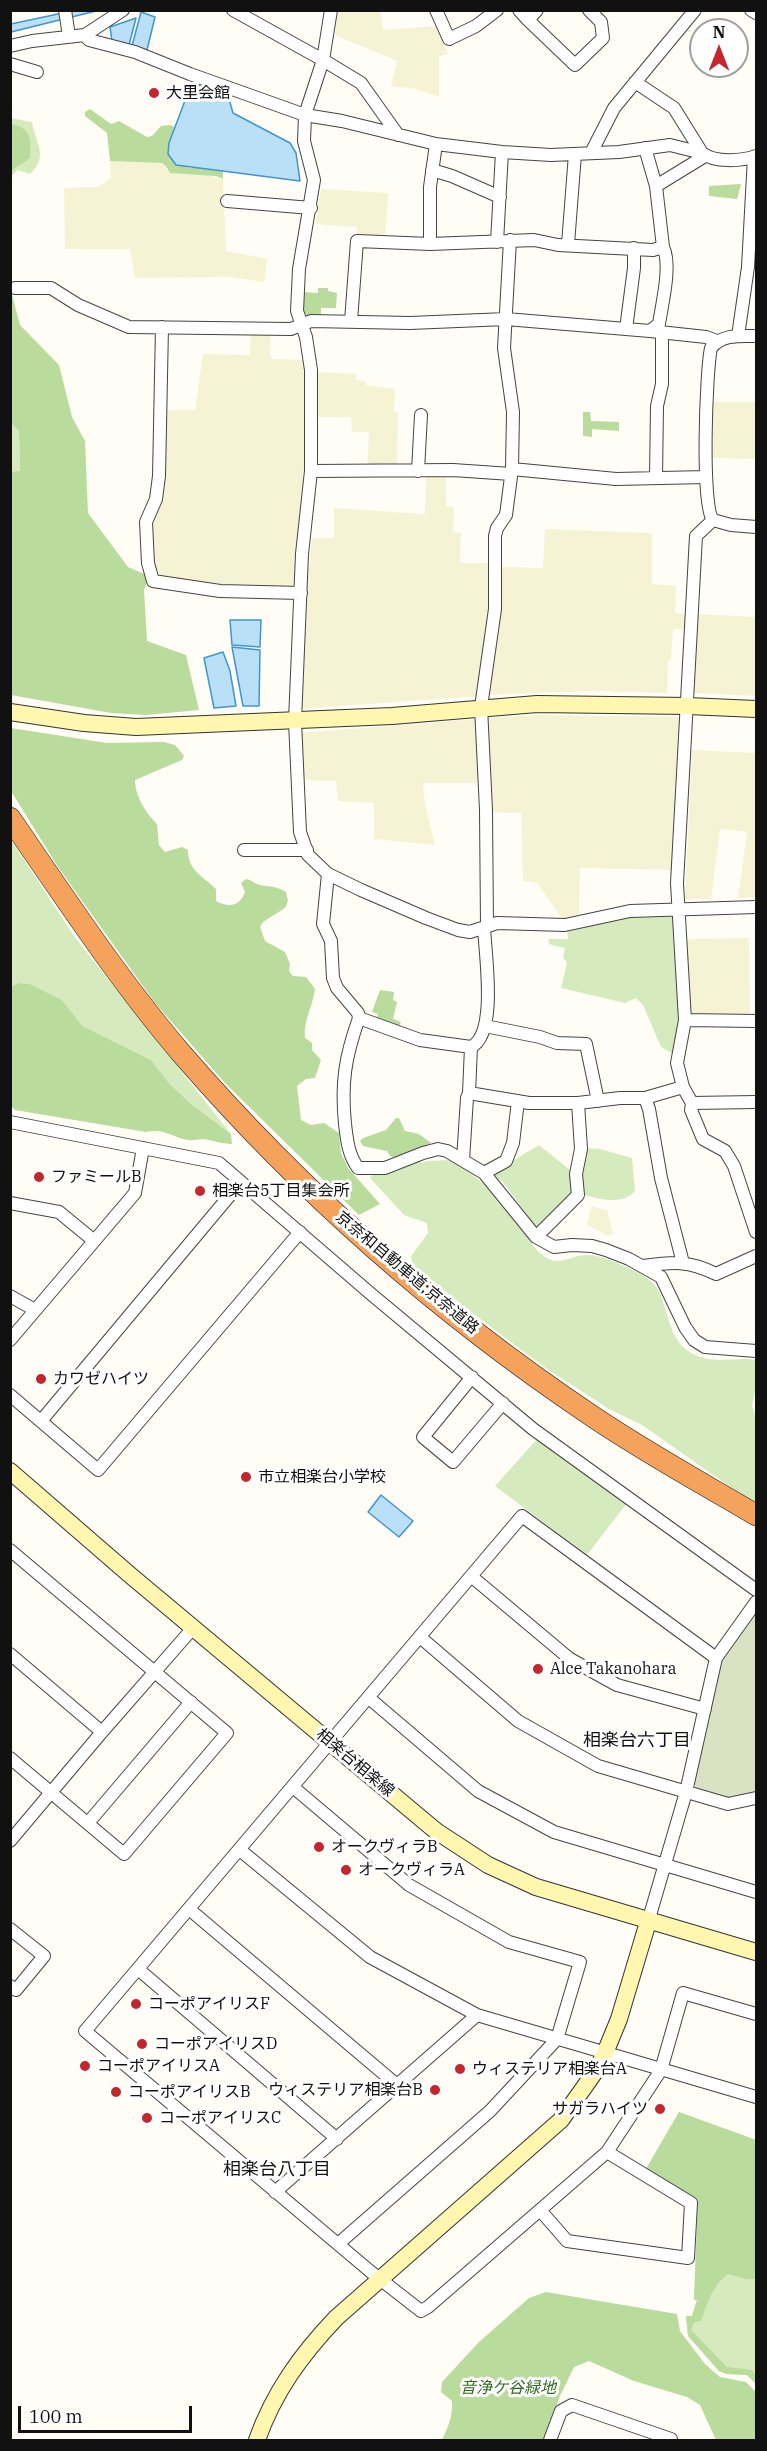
<!DOCTYPE html>
<html>
<head>
<meta charset="utf-8">
<style>
	body { margin:0 }
	#map { position:relative; width:767px; height:2451px; overflow:hidden; background:#fffdf5; font-family:"IBM Plex Serif",serif }
	canvas { display:block }
	.frame { position:absolute; inset:0; border:12px solid #111; pointer-events:none }
	.north { position:absolute; left:689px; top:18px; width:60px; height:60px; box-sizing:border-box; background:#fff; border:2px solid #a0a0a0; border-radius:50%; rotate:0deg; font-size:16px; font-weight:700; line-height:24px; text-align:center; color:#111 }
	.north::after { content:''; display:block; margin:auto; width:21px; height:27px; background:#c4262e; clip-path:polygon(50% 0,100% 100%,50% 72%,0 100%) }
	.scale { position:absolute; left:18px; top:2406px; width:174px; height:27px; box-sizing:border-box; border:3px solid #111; border-top:0; padding-left:8px; font-size:18px; line-height:21px; white-space:nowrap; color:#111; -webkit-text-stroke:4px #fff; paint-order:stroke }
</style>
</head>
<body>
<div id="map">
<canvas width="767" height="2451"></canvas>
<div class="frame"></div>
<div class="north">N</div>
<div class="scale">100 m</div>
</div>
<script>
const ctx = document.querySelector('canvas').getContext('2d');
ctx.lineJoin = 'round';
function paint(path, color) {
  ctx.fillStyle = color;
  ctx.fill(path, 'evenodd');
}
function stroke(path, color, width, dash) {
  ctx.strokeStyle = color;
  ctx.lineWidth = width;
  ctx.lineCap = dash ? 'butt' : 'round';
  ctx.setLineDash(dash || []);
  ctx.stroke(path);
}
function write(font, color, halo, rows, align = 'center') {
  ctx.font = font + ' "IBM Plex Serif","Noto Sans JP",serif';
  ctx.lineWidth = 6;
  ctx.setLineDash([]);
  ctx.textBaseline = 'middle';
  ctx.strokeStyle = halo;
  ctx.fillStyle = color;
  for (const [text, x, y, turn = 0] of rows) {
    ctx.save();
    ctx.translate(x, y);
    ctx.rotate((+turn || 0) * Math.PI / 180);
    ctx.textAlign = isNaN(turn) ? turn : align;
    if (halo) ctx.strokeText(text, 0, 0);
    ctx.fillText(text, 0, 0);
    ctx.restore();
  }
}
paint(new Path2D(`
	M337,11H381L383,30L436,26L448,54L439,56V97L416,89L391,86L397,61L335,35Z
	M110,161L162,163L223,179L226,251L267,259L264,282L230,277L135,278L130,249H65L64,188L98,187L111,178Z
	M321,189L388,193L385,239L356,237L357,227L315,224Z
	M251,330L271,331L270,356L274,359L305,360L307,410L298,580L290,587L223,586L163,578L150,563L148,522L163,410H195L203,354L250,355Z
	M316,372L356,374V380L365,381L366,385L395,389L394,412H398L397,469H367L369,432H352L351,417H316Z
	M711,402H756V459L710,458Z
	M426,476H446V506L454,507L453,532L461,533L460,563H492L493,608L480,696L299,709L300,657L312,538H334V508L425,514Z
	M545,529L652,533V584L676,586L675,613L690,615L689,629H673L671,660H668L667,693L590,691L486,695L498,567L543,568Z
	M696,614L756,617V696L692,693Z
	M537,715L683,717L676,870L580,868L579,917L563,920L537,883L523,881L521,813L489,812L485,718Z
	M477,719L481,783H423L425,804L435,845L374,839V803L338,801L336,781L300,780L298,733Z
	M692,750L756,753V897L738,898L747,832L720,829L711,899H685Z
	M749,938L750,1015L706,1018L690,1016L685,939Z
	M591,1206L607,1210L613,1233L608,1236L587,1225Z`), '#f6f3d4');
paint(new Path2D(`
	M10,118L32,122C36,145 49,156 30,174L18,170L11,176Z
	M11,423L19,431L20,472H11Z
	M10,838L74,936L231,1134L190,1103L169,1083L151,1060L81,1026L62,1000L30,984L18,983L11,988Z
	M673,915L681,1018L674,1054L661,1047L643,1005L636,998L625,1003L561,988L567,963L563,958L565,948L549,944L548,939H568L567,929L624,918Z
	M539,1145L574,1173L576,1192L537,1229L503,1182L491,1174Z
	M584,1148L600,1149L632,1158L635,1191C623,1206 597,1199 581,1194L579,1174Z
	M448,1160C478,1176 496,1192 516,1220C523,1230 531,1245 540,1253C559,1270 571,1254 588,1255C602,1255 618,1264 631,1269C639,1273 652,1280 657,1288C670,1310 667,1341 693,1354C713,1365 736,1356 756,1360V1387L752,1406L756,1417V1505L642,1425L609,1409L547,1369L467,1309L412,1264L411,1256L428,1233L427,1223L404,1215L370,1178L373,1174L417,1161L422,1163L427,1161Z
	M538,1438L627,1503L587,1555L495,1486Z
	M679,2112L756,2140V2384L747,2375L727,2374L719,2371L688,2336L686,2316H692L697,2300H694L698,2200L646,2169Z`), '#d5ebbd');
paint(new Path2D(`
	M90,109L111,124L119,121L147,137L152,136L161,126L171,125L175,128L169,143L189,168H214L223,172V179L216,176L170,173L166,166L162,163L110,161L107,133L85,116V112Z
	M11,124C32,128 31,140 30,158L11,171Z
	M741,184L737,199L709,196V186Z
	M318,288H328V291L337,293L336,308H321V318L309,317L302,311L303,292L318,293Z
	M11,291L20,325L59,365L72,417L85,441L88,513L128,567L149,576L144,590L147,641L186,655L199,710L146,715L111,713L11,695L10,472L20,471L19,431L11,423Z
	M583,412H590L591,421L619,422V431L592,429V437L583,436Z
	M11,728L107,743L164,742L175,745L184,756L182,760L135,780C135,796 146,813 157,824L159,845L165,852L182,847L188,850C188,871 203,876 216,889V901C229,908 240,906 245,892L241,883L246,879C252,880 255,884 260,885C270,887 277,886 286,892L288,901L285,908L263,922L260,927L265,941L285,952L290,964L289,971L293,976L306,977L315,989C313,1006 303,1021 305,1038L312,1043V1050L321,1060L315,1078L306,1079L297,1086L301,1120L311,1125L324,1123L339,1133L341,1153L348,1168L380,1204L359,1215L225,1083L155,1003L58,867L11,791Z
	M18,983L30,984L62,1000L82,1026L151,1060L169,1083L190,1103L231,1134L232,1144C221,1144 213,1140 203,1139C198,1139 193,1141 188,1140C172,1138 166,1128 146,1132L15,1110L10,1105V988Z
	M380,990L394,992L393,1000L397,1002L393,1019L401,1022L398,1029L375,1021L378,1014L372,1012Z
	M396,1118H399L405,1131L419,1134L431,1143L395,1158L390,1156L387,1151L363,1146L360,1141L363,1138L386,1130Z
	M679,2112L756,2140V2279H745L728,2274C712,2286 708,2302 701,2321L694,2322L691,2330L727,2367L752,2370L756,2376V2384L747,2375L727,2374L719,2371L688,2336L686,2316H692L697,2300H694L698,2200L646,2169Z
	M546,2292L677,2314L680,2331L705,2364L720,2377L746,2382L756,2392V2440H716L700,2405L687,2397L634,2381L589,2361L574,2367L560,2396L544,2440H442C448,2427 453,2416 452,2401L441,2392L442,2382L479,2342L529,2298Z`), '#b9dc9c');
paint(new Path2D(`
	M756,1612V1793L727,1799L697,1790L694,1784L720,1661Z`), '#d9e3c4');
const water = new Path2D(`
	M72,11H96L11,32V24Z
	M141,12L155,17L147,50L132,46Z
	M136,18L129,45L112,41L110,27Z
	M192,82L229,99L233,113L290,143L296,153L300,181L176,165L168,154L169,143Z
	M230,620H261L260,647L232,645Z
	M232,647L260,650L259,706H243Z
	M223,652L230,671L236,706L214,708L204,658Z
	M381,1495L413,1521L399,1537L368,1512Z`);
paint(water, '#b9e0f7');
stroke(water, '#3f96cf', 1.5);
const street = new Path2D(`
	M65,10L69,36
	M233,10L323,60L361,83L398,135
	M331,10L323,60L305,115L304,141L314,180L299,269L297,311L306,337L311,370V471L302,554L295,721L300,832L308,855L328,874L361,890L426,918L458,930L470,932L497,923L565,925L630,911L756,907
	M436,10L449,39L476,26L497,10
	M519,10L528,20L537,10
	M751,10L756,13
	M528,20L575,65L603,38L601,22L589,10
	M85,35L89,40L135,52L190,74L305,115L342,121L436,144L502,152L551,155L619,152L670,145L702,153C715,163 742,161 756,156
	M10,46L32,41L85,35L123,10
	M10,64L37,72
	M635,82L674,108L702,153
	M645,148L656,186L663,247C672,264 662,304 659,324L650,331
	M591,153L614,108L695,10
	M432,170L452,176L500,197
	M656,186L705,156
	M227,201L311,208
	M497,242L502,152
	M430,244V187L436,144
	M568,244L575,154
	M15,288H51L78,305L129,327L291,329L311,321L410,323L506,319L650,331L706,337L717,341
	M351,321L357,241L430,244L534,240L558,245L653,250L663,247
	M162,327L159,476L156,499L146,522L148,563L153,581L220,591L301,593
	M626,329L634,268V248
	M738,336L748,267L754,157
	M756,336C740,336 722,334 711,348C706,371 701,506 713,520L731,525L756,527
	M512,469L616,479L706,477
	M311,471L453,470L511,474
	M418,471L421,415
	M656,478L657,406L662,384V332
	M713,520L696,536L677,883L685,1020L677,1063L683,1087L692,1103L691,1110L703,1139L725,1151L734,1166L756,1232
	M244,850H307
	M328,874L323,924L331,941L333,978L337,988L358,1013L359,1018C345,1057 341,1083 345,1124C347,1140 348,1154 358,1168H385L423,1153L438,1149L447,1151L484,1173L536,1237L554,1247L572,1245L592,1246L606,1250L629,1259L661,1277L685,1327L694,1340L705,1347L756,1351
	M487,926L486,810L481,707L495,609V536L497,528L506,515L512,469L513,412L504,348L510,240
	M359,1018L420,1040L471,1047C498,1034 485,954 484,927
	M685,1020L756,1021
	M485,1026L540,1037L557,1043L586,1044L598,1101
	M471,1047L469,1093L529,1103H578L620,1098H645L683,1087
	M645,1098L649,1109L661,1178L683,1263
	M692,1103L756,1102
	M10,1122L219,1163L371,1294L533,1429L756,1590
	M463,1160L467,1098L469,1093
	M484,1173L506,1161L513,1143L518,1101
	M10,1203L59,1212L93,1240
	M536,1237L578,1195L576,1174L581,1149L578,1103
	M643,1266C673,1262 688,1260 716,1274L756,1256
	M10,1296L35,1310
	M10,1340L135,1193L143,1148
	M472,1377L423,1437L453,1462L503,1403
	M10,1395L98,1470L300,1232
	M41,1421L241,1182
	M10,1550L227,1733L124,1854L10,1758
	M471,1576L570,1659L617,1685L705,1709
	M420,1637L518,1721L598,1766L728,1804L756,1798
	M10,1654L102,1732
	M716,1658L522,1516L85,2031L371,2272L421,2311L428,2307L607,2152L661,2070L683,1993L756,2014
	M369,1698L478,1791L554,1832L756,1892
	M293,1787L409,1885L509,1942L580,1962L557,2039L490,2111L338,2244
	M88,1823L191,1702
	M10,1841L102,1732L193,1628
	M240,1850L370,1957L477,2015L756,2097
	M189,1909L397,2085
	M648,1922L686,1792L716,1658L756,1602
	M10,1929L44,1956L16,1990L10,1986
	M138,1969L337,2139
	M275,2192L477,2015
	M540,2210L567,2241L688,2258L691,2203L607,2152
	M550,2440L561,2411L572,2405L671,2439`);
const secondary = new Path2D(`
	M10,712L84,723L136,727L392,716L537,704L688,706L756,709
	M10,1471L130,1575L436,1831L488,1865L536,1887L756,1952
	M257,2440C274,2392 301,2355 336,2318L561,2120L597,2069L605,2053L619,2019L648,1922`);
const highway = new Path2D(`
	M10,818C65,898 118,979 181,1053C301,1192 440,1314 592,1416C645,1452 702,1483 756,1515`);
stroke(street, '#444', 14);
stroke(secondary, '#333', 18);
stroke(highway, '#222', 22);
stroke(street, '#fff', 12);
stroke(secondary, '#fff6b0', 16);
stroke(highway, '#f5a25d', 21);
for (const [x, y, r, color] of [
	[154,93,6,"#c4262e"],
	[39,1177,6,"#c4262e"],
	[200,1191,6,"#c4262e"],
	[41,1379,6,"#c4262e"],
	[246,1477,6,"#c4262e"],
	[538,1669,6,"#c4262e"],
	[319,1847,6,"#c4262e"],
	[346,1870,6,"#c4262e"],
	[136,2004,6,"#c4262e"],
	[142,2044,6,"#c4262e"],
	[85,2066,6,"#c4262e"],
	[460,2069,6,"#c4262e"],
	[435,2090,6,"#c4262e"],
	[116,2092,6,"#c4262e"],
	[660,2109,6,"#c4262e"],
	[147,2118,6,"#c4262e"]
]) {
  const dot = new Path2D();
  dot.arc(x, y, r, 0, 2 * Math.PI);
  ctx.fillStyle = color;
  ctx.fill(dot);
  stroke(dot, '#fff', 2);
}
write('16px', '#111', '#fff', [
	["大里会館",166,93],
	["ファミールB",51,1177],
	["相楽台5丁目集会所",212,1191],
	["カワゼハイツ",53,1379],
	["市立相楽台小学校",258,1477],
	["Alce Takanohara",550,1669],
	["オークヴィラB",331,1847],
	["オークヴィラA",358,1870],
	["コーポアイリスF",148,2004],
	["コーポアイリスD",154,2044],
	["コーポアイリスA",97,2066],
	["ウィステリア相楽台A",472,2069],
	["ウィステリア相楽台B",423,2090,"right"],
	["コーポアイリスB",128,2092],
	["サガラハイツ",648,2109,"right"],
	["コーポアイリスC",159,2118]
], 'left');
write('16px', '#111', '#fff', [
	["京奈和自動車道;京奈道路",407,1273,40],
	["相楽台相楽線",355,1763,40]
]);
write('italic 16px', '#2f6b1f', '#fff', [
	["音浄ケ谷緑地",508,2388]
]);
write('18px', '#111', '#fff', [
	["相楽台六丁目",637,1741],
	["相楽台八丁目",277,2170]
]);
</script>
</body>
</html>
